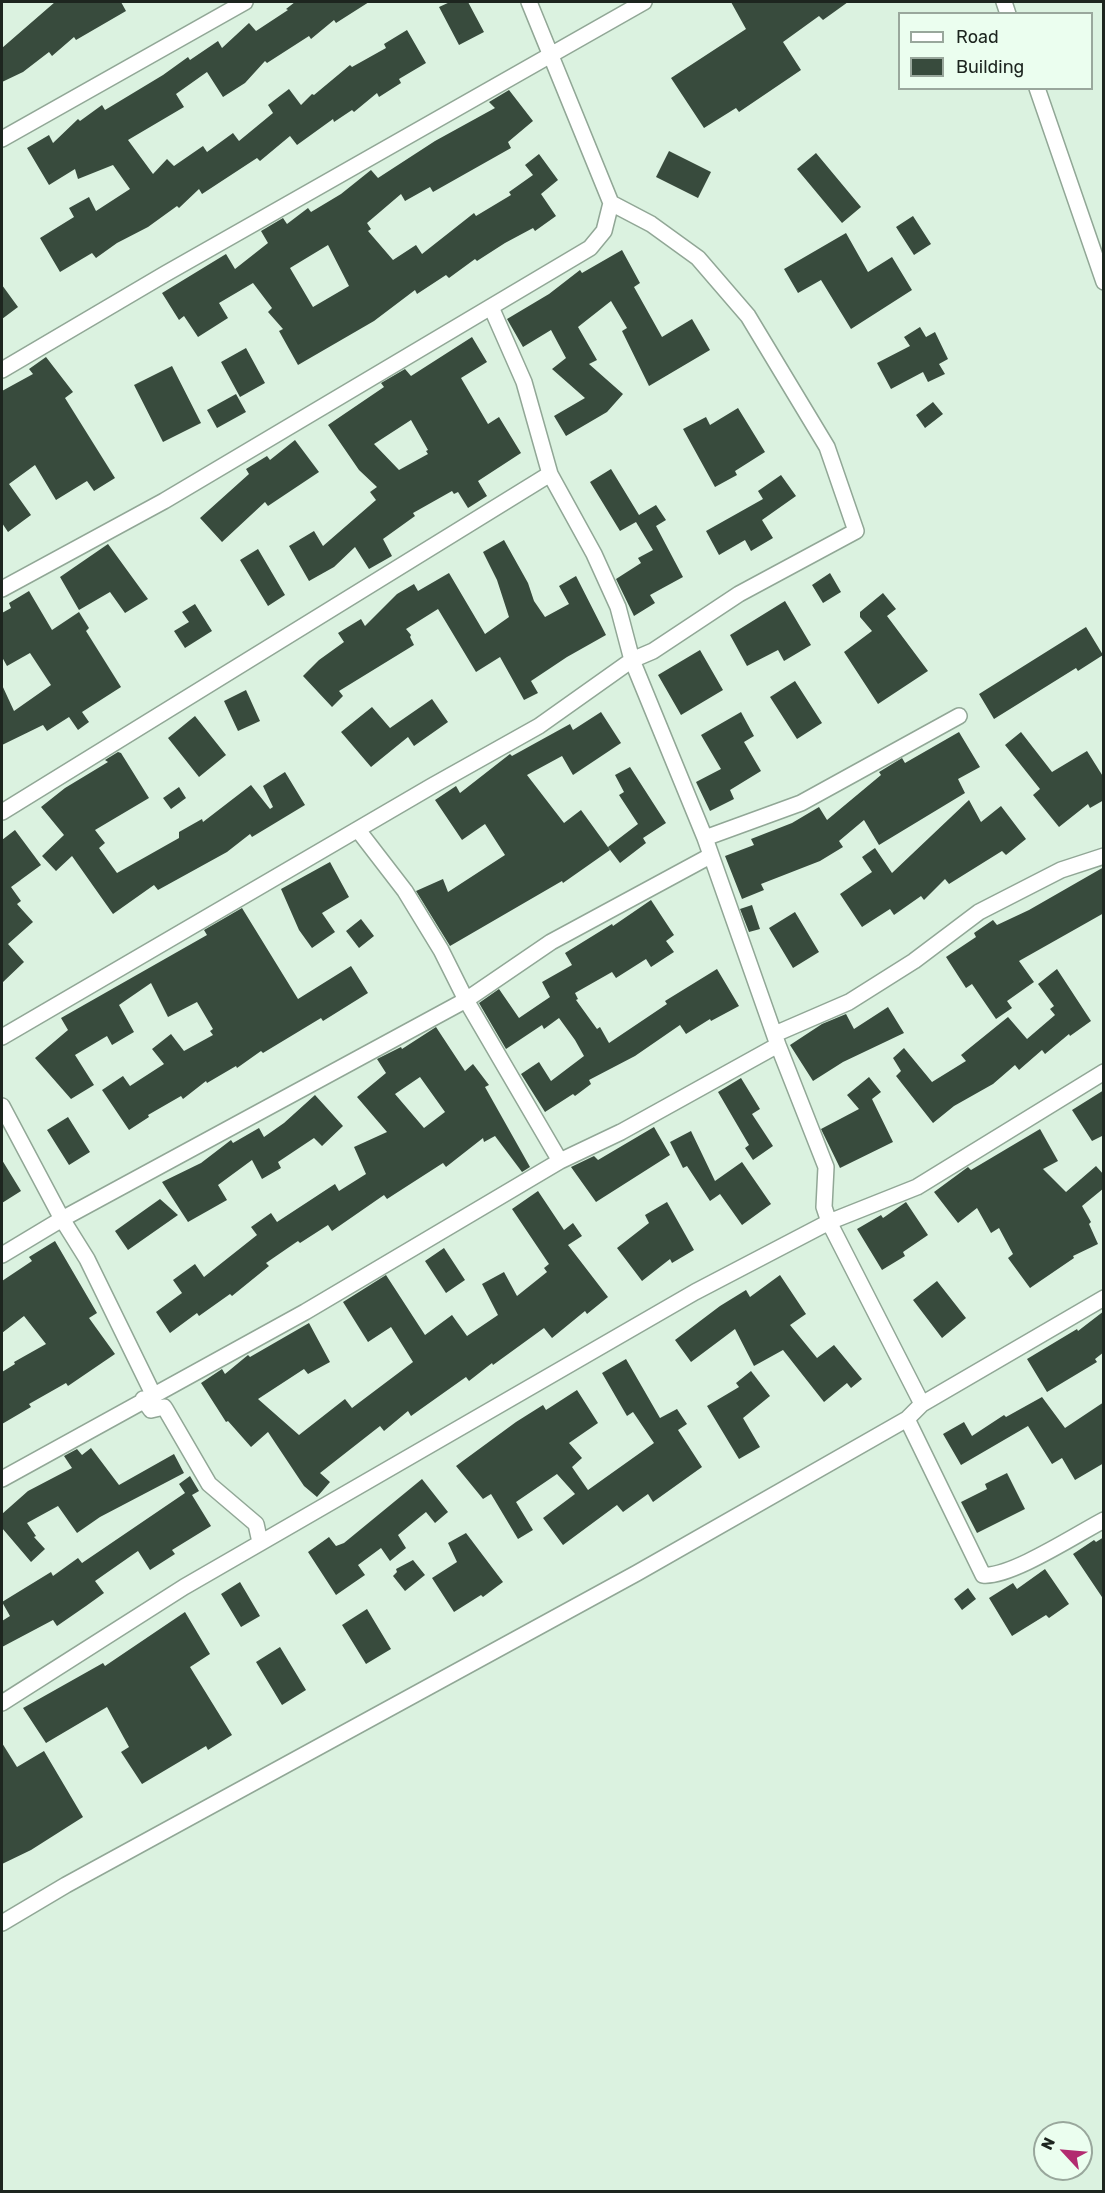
<!DOCTYPE html>
<html>
<head>
<meta charset="utf-8">
<style>
	body { margin:0 }
	#map { position:relative; width:1105px; height:2193px; overflow:hidden; background:#dbf2e0; font-family:Rubik,sans-serif }
	canvas { display:block }
	.frame { position:absolute; inset:0; border:3px solid #1d251f; pointer-events:none }
	.legend { position:absolute; left:898px; top:12px; width:195px; height:78px; box-sizing:border-box; background:#ebfeef; border:2px solid #99a79c; margin:0; padding:8px 10px; list-style:none; font-size:18px; color:#1d251f }
	.legend li { display:flex; align-items:center; gap:12px; height:30px }
	.legend b { width:30px; border:2px solid #99a79c }
	.north { position:absolute; left:1033px; top:2121px; width:60px; height:60px; box-sizing:border-box; background:#ebfeef; border:2px solid #99a79c; border-radius:50%; rotate:296deg; font-size:16px; font-weight:700; line-height:24px; text-align:center; color:#1d251f }
	.north::after { content:''; display:block; margin:auto; width:21px; height:27px; background:#b22b70; clip-path:polygon(50% 0,100% 100%,50% 72%,0 100%) }
</style>
</head>
<body>
<div id="map">
<canvas width="1105" height="2193"></canvas>
<div class="frame"></div>
<ul class="legend">
<li><b style="height:8px;background:#fff"></b>Road</li>
<li><b style="height:16px;background:#384b3d"></b>Building</li>
</ul>
<div class="north">N</div>
</div>
<script>
const ctx = document.querySelector('canvas').getContext('2d');
ctx.lineJoin = 'round';
function paint(path, color) {
  ctx.fillStyle = color;
  ctx.fill(path, 'evenodd');
}
function stroke(path, color, width, dash) {
  ctx.strokeStyle = color;
  ctx.lineWidth = width;
  ctx.lineCap = dash ? 'butt' : 'round';
  ctx.setLineDash(dash || []);
  ctx.stroke(path);
}
paint(new Path2D(`
	M55,2H121L126,11L76,40L74,37L52,56L49,52L23,72L2,82V48Z
	M295,2H369L336,23L334,20L311,39L309,36L267,63L265,61L245,83L223,97L207,72L176,94L184,107L128,140L153,174L167,159L174,166L203,146L207,152L233,133L239,141L273,113L268,105L289,89L301,105L312,94L314,95L350,65L352,67L386,48L384,44L407,30L426,63L399,79L401,83L379,97L377,93L354,112L352,110L334,122L333,119L297,145L290,136L260,161L257,158L202,194L199,189L179,208L177,206L148,227L117,243L96,258L92,253L60,272L40,238L74,217L69,208L89,197L96,211L130,189L113,165L78,179L75,169L49,185L27,148L49,135L53,143L78,119L80,121L102,105L105,110L163,75L188,57L190,60L218,41L222,48L249,23L256,31L288,10L286,9Z
	M450,2H468L484,32L459,45L439,7Z
	M731,2H848L823,20L819,16L783,42L801,70L739,112L736,108L704,128L671,78L746,29Z
	M509,90L533,121L508,142L511,148L433,192L430,187L405,201L401,194L367,223L371,229L368,231L393,260L416,245L422,254L474,213L476,216L511,195L509,192L533,175L525,165L539,154L558,180L541,194L556,216L535,231L533,228L505,243L477,261L475,259L449,278L446,275L417,294L415,290L374,321L298,365L279,331L283,329L268,312L272,308L253,283L219,303L228,318L198,337L184,316L179,320L162,293L226,254L235,269L268,243L261,231L283,218L287,224L308,208L311,212L341,194L371,170L378,178L435,141L495,108L489,102ZM328,245L349,286L313,307L290,268Z
	M669,151L711,172L698,198L656,177Z
	M816,153L861,207L842,223L797,169Z
	M913,216L931,244L914,255L896,227Z
	M846,233L868,272L892,257L912,290L851,329L821,280L798,293L784,269Z
	M622,250L640,283L634,287L662,337L692,319L710,350L649,386L622,331L627,328L611,301L578,327L597,360L589,364L623,394L607,412L566,436L554,416L585,398L552,369L566,358L551,330L523,347L507,319L549,294L580,270L582,273Z
	M2,285L18,307L2,319Z
	M920,327L926,337L935,332L948,359L939,364L945,374L928,382L923,372L891,389L877,363L910,346L904,337Z
	M472,337L487,362L461,378L488,424L499,417L521,453L478,481L487,496L468,508L458,492L454,494L452,491L413,513L415,516L383,539L392,556L369,569L355,547L334,567L309,581L289,546L314,531L323,546L376,500L370,492L377,487L359,470L328,425L384,387L381,383L405,369L411,376ZM411,420L428,450L426,451L428,454L399,470L374,444Z
	M246,348L265,383L240,397L221,362Z
	M46,357L73,392L65,398L115,478L94,491L87,481L56,500L35,465L9,484L31,515L8,532L2,523V391L33,374L29,369Z
	M172,366L201,423L163,442L134,385Z
	M236,394L246,412L217,428L207,410Z
	M933,402L943,414L925,428L916,415Z
	M738,408L765,452L735,471L737,475L715,487L683,429L706,417L710,425Z
	M295,440L319,472L268,506L265,502L222,542L200,518L249,474L246,469L267,456L270,460Z
	M611,469L639,515L656,505L666,520L656,526L683,577L650,595L655,603L634,616L616,579L641,563L638,558L653,550L636,522L620,531L590,482Z
	M781,475L796,496L762,520L773,538L751,551L745,540L719,555L706,531L763,499L758,491Z
	M504,540L528,583L534,601L545,617L569,604L559,586L576,576L606,635L567,657L531,681L538,693L524,700L500,657L476,672L438,609L406,629L411,635L410,637L414,645L339,691L343,696L332,707L303,676L319,660L344,642L338,633L361,619L365,626L397,594L414,584L418,591L449,573L485,634L509,617L497,580L483,552Z
	M108,544L148,599L125,613L110,592L79,610L60,577Z
	M258,549L285,595L268,606L240,560Z
	M830,573L841,592L823,603L812,585Z
	M29,591L52,630L79,612L89,628L86,631L121,687L82,712L89,722L78,730L69,717L47,731L43,725L2,745V685L14,711L51,685L30,653L7,666L2,657V613L11,608L9,603Z
	M883,593L896,609L887,616L928,671L878,704L844,652L872,631L860,617V612Z
	M785,601L811,645L784,661L778,650L747,666L730,635Z
	M195,604L212,631L185,648L174,631L189,622L182,612Z
	M1086,627L1103,655L1078,671L1076,668L994,719L979,694Z
	M700,650L723,690L681,715L658,675Z
	M795,681L822,723L797,739L770,697Z
	M246,690L260,721L238,731L224,701Z
	M432,699L448,722L414,746L408,737L371,767L341,732L372,707L390,728Z
	M601,712L621,743L573,775L562,756L527,775L564,823L581,810L610,850L563,883L562,881L450,946L416,891L443,879L448,892L505,855L485,824L462,840L435,800L456,786L460,793L510,754L512,756L570,724L573,730Z
	M741,712L754,736L744,742L761,771L730,790L734,799L710,811L696,782L721,769L701,735Z
	M195,716L226,755L199,777L168,738Z
	M959,732L980,767L958,779L965,793L879,845L864,820L839,841L843,847L820,861L761,884L764,890L742,899L725,856L754,845L751,839L792,823L819,807L827,820L881,775L879,772L902,758L905,763Z
	M1021,732L1052,772L1087,751L1104,778V800L1090,808L1088,804L1059,827L1033,795L1040,789L1005,745Z
	M118,752L121,753L149,798L95,830L105,843L99,848L117,873L179,838V832L202,819L203,822L251,785L270,809L273,807L263,786L285,772L305,805L252,837L250,834L227,852L158,890L154,885L113,914L72,856L56,871L42,856L64,835L41,807L65,788L108,762L105,760Z
	M630,767L666,823L643,838L646,843L620,863L608,847L638,824L619,795L624,792L615,775Z
	M179,787L186,798L171,809L163,798Z
	M969,800L981,822L1001,806L1026,839L1006,855L1002,851L949,884L945,879L924,900L921,896L894,915L890,909L862,927L840,894L872,872L862,857L875,848L892,873Z
	M15,830L41,865L11,887L21,901L17,904L33,922L8,944L24,962L2,983V840Z
	M330,862L349,897L322,913L335,932L312,948L299,930L281,889Z
	M1104,867V913L1019,961L1034,982L1007,1001L1012,1008L996,1019L972,984L966,988L946,957L976,937L974,933L993,920L997,925L1029,910Z
	M651,900L674,935L666,941L674,952L651,967L646,959L616,978L612,972L575,993L578,999L576,1000L597,1029L600,1027L609,1043L667,1004L665,1001L717,969L739,1006L711,1021L710,1019L686,1034L680,1025L635,1056L589,1080L591,1084L575,1096L573,1094L545,1112L521,1074L539,1062L551,1081L584,1056L575,1040L559,1018L544,1029L542,1025L506,1049L479,1003L499,989L519,1018L550,997L542,982L572,965L565,953L612,924L613,926Z
	M752,905L760,929L749,932L740,909Z
	M242,908L298,999L351,966L368,993L323,1021L321,1018L263,1053L261,1051L237,1068L236,1066L207,1083L206,1081L183,1099L181,1096L148,1115L149,1117L129,1130L102,1090L123,1076L130,1086L164,1064L152,1049L171,1034L184,1051L213,1035L210,1031L213,1029L197,1002L168,1017L151,983L119,1005L134,1032L112,1045L107,1036L75,1055L94,1085L71,1099L35,1058L68,1030L61,1018L207,935L204,930Z
	M795,912L819,952L793,968L769,928Z
	M361,919L374,936L359,948L346,931Z
	M1057,969L1091,1021L1070,1036L1069,1034L1045,1054L1042,1050L1019,1070L1015,1065L993,1084L954,1106L933,1123L896,1076L901,1071L893,1058L904,1048L932,1082L966,1061L961,1055L1008,1017L1027,1039L1055,1015L1050,1009L1054,1006L1038,984Z
	M888,1007L904,1033L843,1062L813,1081L790,1045L822,1024L846,1014L854,1029Z
	M436,1027L465,1071L473,1064L489,1085L485,1087L530,1167L522,1172L495,1136L484,1142L483,1138L446,1167L443,1163L387,1199L384,1195L332,1231L328,1225L300,1243L298,1241L266,1263L269,1266L232,1296L230,1294L199,1316L197,1313L170,1333L156,1312L182,1293L173,1280L195,1264L204,1277L257,1235L251,1227L271,1213L277,1222L335,1184L339,1191L366,1174L354,1147L387,1132L357,1097L386,1073L377,1059L401,1047L402,1049ZM420,1077L445,1112L424,1128L395,1094Z
	M869,1077L881,1092L872,1099L893,1142L840,1168L821,1129L859,1109L847,1095Z
	M741,1078L760,1109L752,1114L773,1146L753,1160L745,1148L749,1145L718,1092Z
	M1104,1090V1135L1092,1141L1072,1110Z
	M315,1095L343,1126L322,1146L314,1138L278,1162L281,1168L262,1179L252,1160L218,1185L227,1200L188,1222L162,1182L201,1163L231,1140L233,1143L259,1128L264,1137L284,1123Z
	M68,1117L90,1152L69,1165L47,1130Z
	M654,1127L670,1155L596,1202L571,1167L594,1156L598,1160Z
	M1040,1129L1058,1161L1043,1169L1066,1192L1096,1166L1104,1175V1188L1082,1206L1091,1222L1089,1224L1098,1244L1073,1256L1074,1258L1030,1288L1008,1258L1013,1254L999,1228L991,1233L977,1208L958,1223L934,1192L968,1167L971,1170Z
	M691,1131L715,1181L742,1162L771,1204L742,1225L720,1194L710,1201L687,1166L683,1168L670,1142Z
	M2,1160L21,1191L2,1203Z
	M538,1191L564,1230L573,1223L582,1236L568,1245L608,1297L587,1314L585,1311L552,1338L544,1328L493,1365L492,1363L469,1381L466,1377L411,1416L408,1411L384,1431L380,1426L320,1473L330,1482L317,1497L304,1486L268,1432L251,1447L228,1421L226,1422L201,1383L222,1369L225,1374L248,1355L250,1357L309,1323L330,1362L308,1374L304,1369L258,1399L299,1435L345,1399L352,1408L413,1362L391,1327L368,1342L343,1302L386,1275L425,1335L452,1315L467,1336L498,1315L482,1284L504,1272L517,1296L547,1272L544,1268L549,1264L512,1209Z
	M160,1199L178,1215L128,1250L115,1231Z
	M667,1202L694,1250L672,1263L670,1259L642,1281L617,1248L649,1223L645,1215Z
	M906,1202L928,1235L903,1252L905,1256L882,1270L857,1229L881,1215L883,1218Z
	M55,1241L97,1313L89,1318L115,1354L68,1386L66,1383L29,1404L31,1407L2,1424V1372L15,1364L14,1362L46,1344L24,1316L2,1333V1281L32,1261L29,1257Z
	M444,1248L465,1280L446,1293L425,1261Z
	M780,1275L806,1314L790,1325L817,1358L834,1345L862,1379L851,1388L847,1383L824,1402L783,1350L754,1366L735,1329L691,1362L675,1340L720,1306L746,1290L750,1297Z
	M937,1281L966,1318L942,1338L913,1300Z
	M1104,1311V1352L1095,1359L1097,1362L1047,1392L1027,1359L1077,1329L1078,1331Z
	M626,1359L660,1418L677,1409L687,1424L678,1430L702,1467L653,1502L648,1494L623,1512L617,1505L563,1545L543,1518L575,1494L557,1474L516,1502L533,1530L518,1539L491,1494L483,1499L456,1466L516,1422L543,1405L546,1410L577,1390L598,1423L569,1443L582,1458L572,1467L588,1490L654,1443L633,1412L627,1416L602,1373Z
	M751,1371L770,1396L743,1418L760,1447L739,1459L707,1406L739,1387L736,1383Z
	M1042,1397L1065,1428L1104,1402V1463L1075,1480L1062,1458L1052,1464L1028,1426L961,1465L943,1434L964,1422L972,1436L1004,1415L1006,1417Z
	M91,1448L119,1485L174,1454L184,1473L100,1517L77,1533L58,1506L27,1523L36,1536L34,1537L45,1549L31,1562L2,1528V1514L28,1491L72,1468L64,1456L77,1449L82,1455Z
	M1007,1473L1025,1509L977,1533L961,1502L987,1489L985,1484Z
	M190,1476L199,1491L192,1495L211,1526L172,1550L175,1554L150,1570L138,1551L95,1581L104,1593L86,1606L57,1626L53,1620L2,1647V1621L10,1616L2,1602L51,1572L53,1576L78,1558L82,1563L185,1493L179,1484Z
	M422,1479L448,1512L435,1523L426,1512L398,1535L406,1548L390,1561L381,1548L358,1565L365,1575L336,1595L308,1552L329,1537L336,1546L344,1543Z
	M466,1533L503,1582L483,1597L481,1595L454,1612L432,1578L457,1562L448,1543Z
	M1104,1537V1600L1073,1554L1094,1540L1096,1542Z
	M413,1560L425,1575L405,1591L393,1576L397,1572L396,1569Z
	M1045,1569L1069,1604L1049,1618L1046,1615L1012,1636L989,1598L1013,1583L1017,1589Z
	M240,1582L260,1616L241,1627L221,1594Z
	M968,1588L976,1599L962,1610L954,1599Z
	M367,1609L391,1649L366,1664L342,1625Z
	M185,1612L210,1654L190,1667L232,1735L208,1750L206,1746L142,1784L121,1752L129,1747L107,1707L46,1743L23,1708L103,1663L105,1666Z
	M280,1647L306,1690L282,1705L256,1662Z
	M2,1743L17,1767L44,1751L83,1817L31,1850L2,1864Z`), '#384b3d');
const street = new Path2D(`
	M1004,2L1008,14
	M1037,88L1104,282
	M2,139L245,2
	M491,307L524,382L550,474L594,554L618,607L632,660L705,838L778,1045L826,1167L824,1207L829,1222L922,1404
	M2,370L165,274L644,2
	M2,589L164,501L590,248L604,231L611,203L529,2
	M2,812L550,474
	M358,830L405,891L441,950L466,1000L560,1161
	M705,838L801,803L959,716
	M775,1034L849,1002L914,961L979,912L1061,870L1104,856
	M2,1037L432,786L539,726L632,660L653,651L739,594L856,531L827,447L748,316L698,258L651,224L611,203
	M2,1106L62,1219L87,1259L153,1394
	M2,1255L62,1219L466,1000L551,942L710,856
	M143,1399L151,1410L164,1407L166,1410L209,1484L256,1524L260,1542
	M907,1419L983,1575C1010,1578 1077,1534 1104,1520
	M2,1479L305,1312L560,1161L621,1132L778,1045
	M2,1703L184,1587L695,1292L829,1222L917,1187L1104,1072
	M2,1923L66,1885L637,1573L907,1419L922,1404L1104,1298`);
stroke(street, '#91a796', 18);
stroke(street, '#fff', 15);
</script>
</body>
</html>
